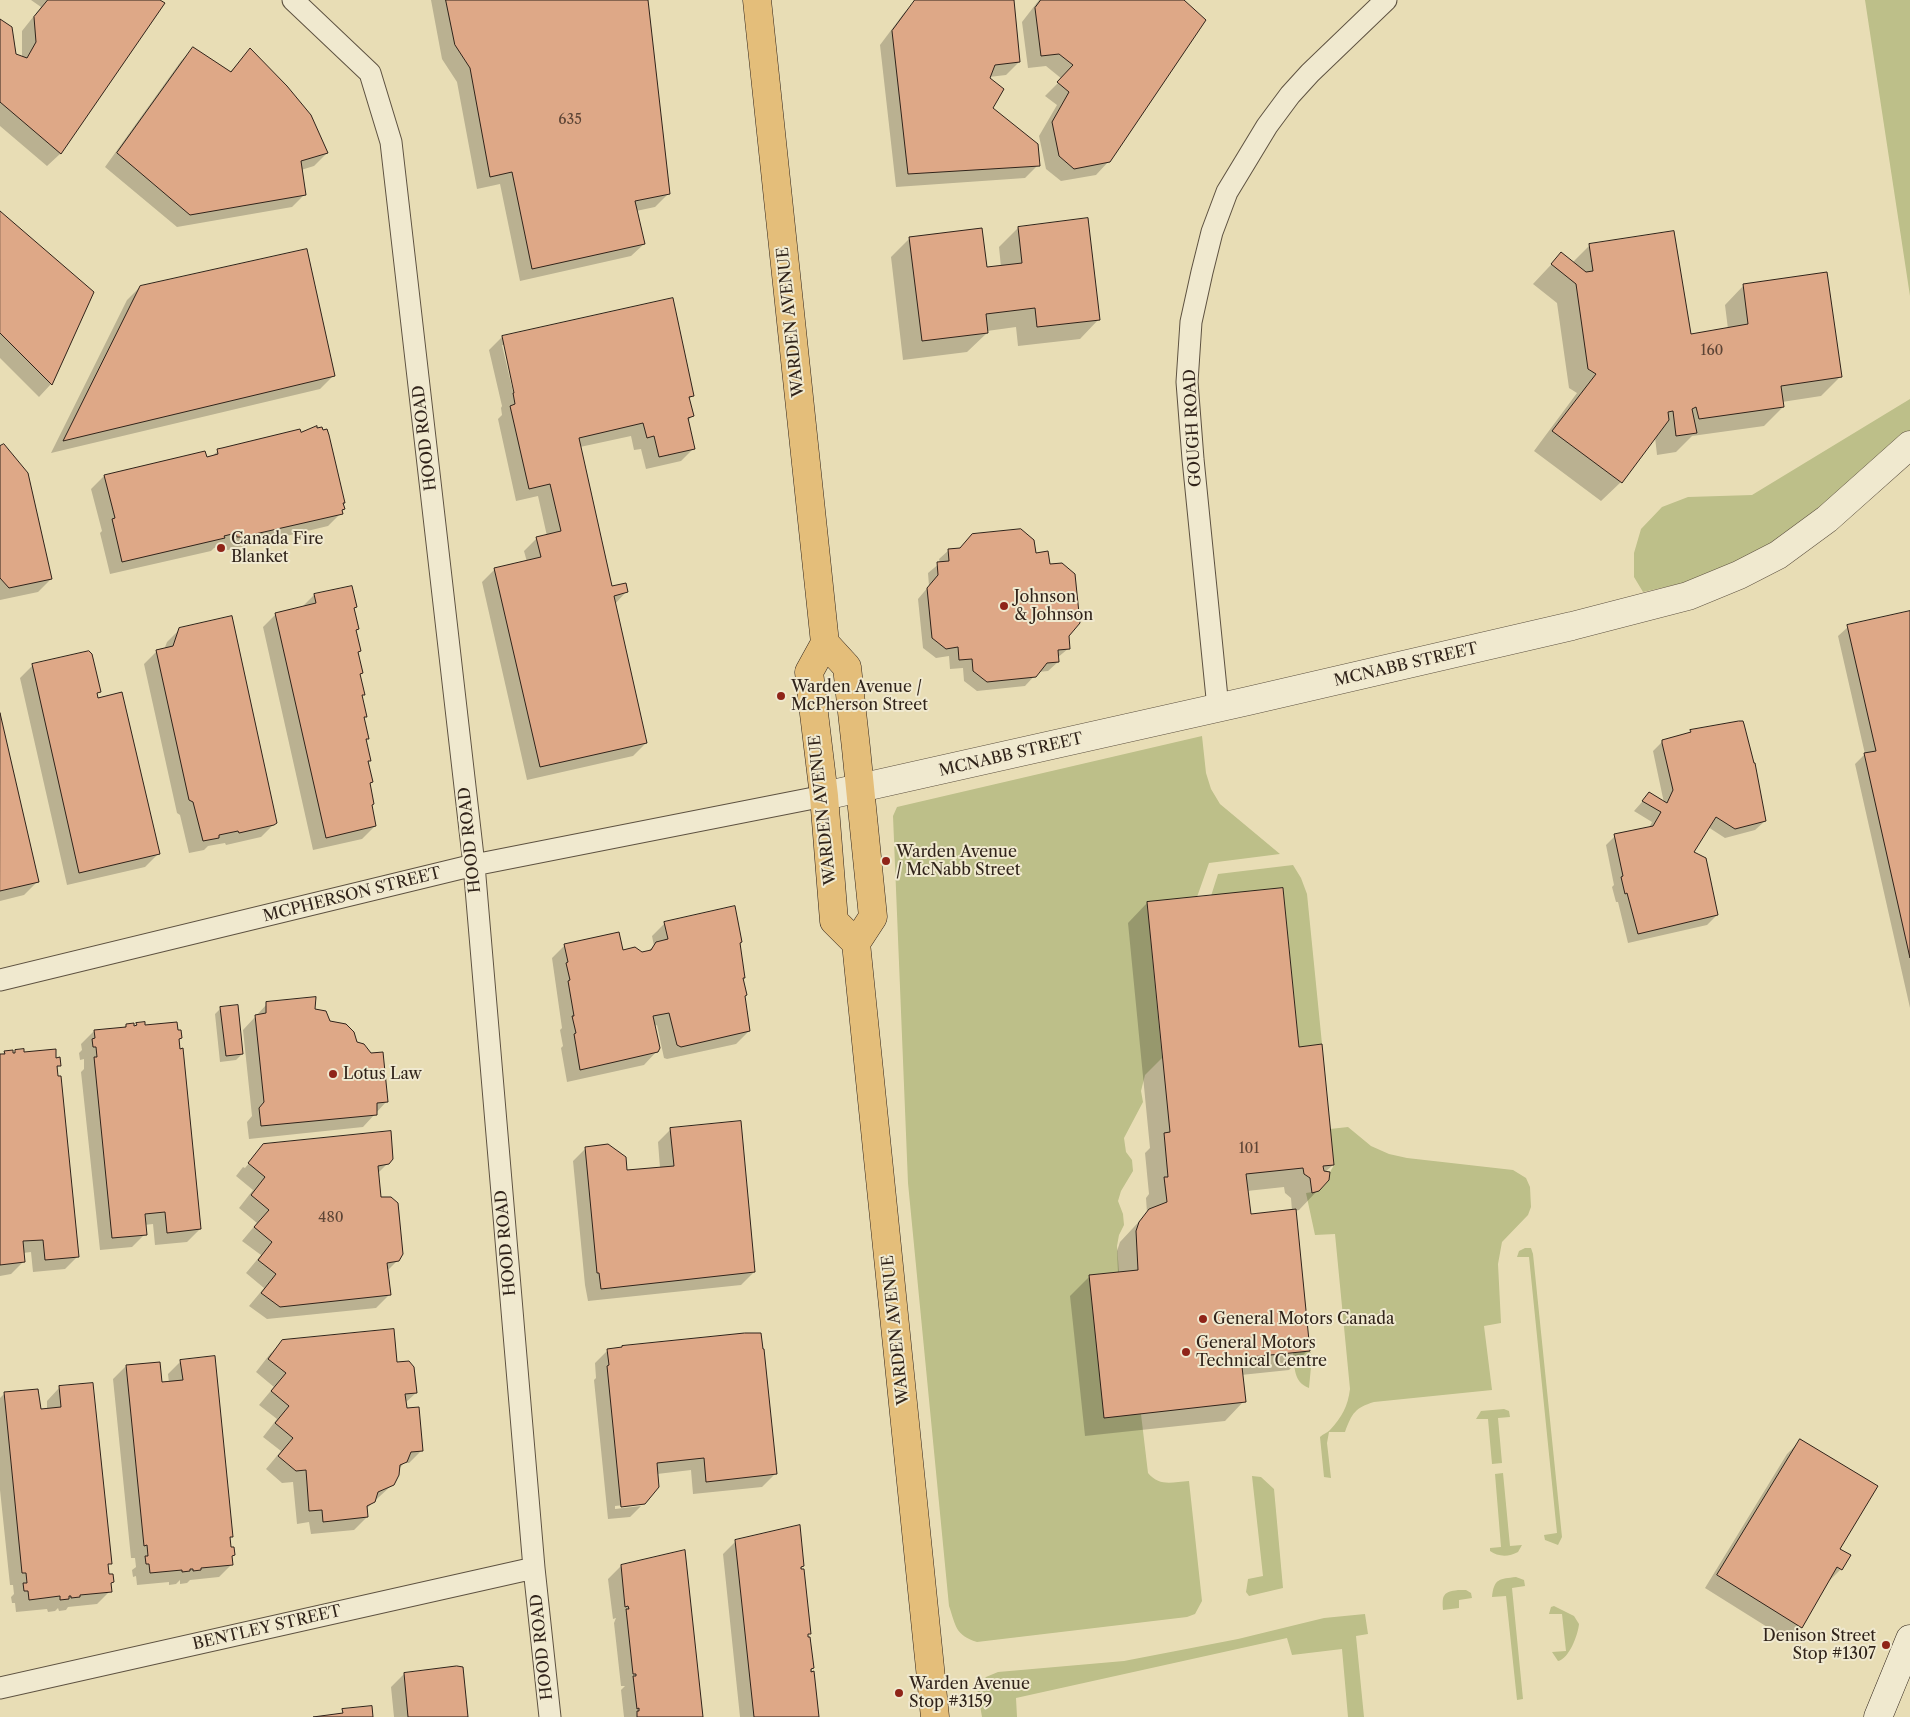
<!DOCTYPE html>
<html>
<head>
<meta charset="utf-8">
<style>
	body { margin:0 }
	canvas { display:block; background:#e8ddb5 }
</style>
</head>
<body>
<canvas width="1910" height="1717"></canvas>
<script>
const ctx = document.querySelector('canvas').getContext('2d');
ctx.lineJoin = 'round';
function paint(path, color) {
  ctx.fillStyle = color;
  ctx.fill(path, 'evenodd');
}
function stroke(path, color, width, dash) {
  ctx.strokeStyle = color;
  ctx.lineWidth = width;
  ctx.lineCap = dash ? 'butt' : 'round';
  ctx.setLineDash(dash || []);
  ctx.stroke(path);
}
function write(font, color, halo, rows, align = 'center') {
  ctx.font = font + ' "Libre Caslon Text",serif';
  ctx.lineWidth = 4;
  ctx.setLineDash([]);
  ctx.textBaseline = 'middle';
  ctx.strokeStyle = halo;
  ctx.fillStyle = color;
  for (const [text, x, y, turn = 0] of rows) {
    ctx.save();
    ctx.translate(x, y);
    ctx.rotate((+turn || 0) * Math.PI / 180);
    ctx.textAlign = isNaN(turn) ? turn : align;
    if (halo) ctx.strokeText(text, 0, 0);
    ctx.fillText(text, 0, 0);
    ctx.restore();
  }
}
paint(new Path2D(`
	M1865,0H1910V296Z
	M1910,399V431L1869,467L1792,531L1741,561L1697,580L1643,592L1634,577V553L1641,529L1662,507L1688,497L1752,495Z
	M1202,736L1206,773L1211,789L1220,804L1280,854L1209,863L1197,897L1147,902L1162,1058L1145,1075L1141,1091L1143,1102L1124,1138L1126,1152L1132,1160L1133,1171L1121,1191L1118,1201L1123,1214L1124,1225L1119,1235L1117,1246L1119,1272L1089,1275L1141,1414L1148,1473C1160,1487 1172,1482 1189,1481L1202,1601L1195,1614L1187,1617L977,1642C955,1635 956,1626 949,1606L908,1183L893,816L897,807Z
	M1293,865L1301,878L1307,894L1322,1044L1299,1047L1283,888L1211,896L1218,874Z
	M1348,1127L1371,1146L1389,1154L1407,1158L1513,1170L1526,1178L1530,1187L1531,1207L1528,1215L1502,1242L1498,1264L1501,1323L1484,1326L1492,1390L1374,1402C1355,1408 1352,1413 1345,1432H1329L1327,1443L1331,1478L1324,1477L1320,1437C1323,1434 1327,1433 1330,1430C1342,1417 1348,1406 1350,1389L1335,1234L1315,1235L1306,1193L1319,1191L1329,1180L1330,1172L1334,1165L1330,1129Z
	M1525,1248H1531L1533,1254L1562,1537L1558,1545L1545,1540L1544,1535L1557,1533L1529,1257H1517L1519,1251Z
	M1310,1351L1312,1356L1309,1388C1293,1382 1295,1367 1293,1353Z
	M1504,1409L1509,1411L1510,1417L1498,1418L1502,1463L1492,1464L1488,1419H1476L1481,1411Z
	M1503,1473L1510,1546L1522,1545L1518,1552C1509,1557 1498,1557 1490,1551V1548L1501,1547L1495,1474Z
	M1252,1476L1261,1477L1274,1489L1283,1588L1249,1596L1246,1592L1248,1579L1263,1576Z
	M1516,1577L1524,1580L1525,1586L1512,1588L1523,1699L1517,1700L1506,1596L1492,1597C1494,1578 1500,1579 1516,1577Z
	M1458,1590H1466L1471,1593L1472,1598L1459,1600V1608L1443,1610C1442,1595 1443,1592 1458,1590Z
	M1554,1606L1574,1616L1579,1624C1578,1635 1569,1659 1558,1661L1552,1652L1566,1651L1562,1614H1549L1551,1607Z
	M1365,1614L1368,1634L1356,1636L1364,1717H1348L1342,1649L1292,1655L1287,1638L1016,1698L1017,1717H982L977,1688L986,1677L998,1672L1124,1661L1238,1639L1324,1618Z`), '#bdbf89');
paint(new Path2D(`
	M31,0H158L163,4L60,154L47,166L0,126V21L15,55L22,57V31L41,7Z
	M431,0H646L668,194L655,207L636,211L644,244L631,256L520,281L500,184L477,189L457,82L442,59Z
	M917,0H1013L1019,62L1006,75L989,77L991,108L1038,165L1025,178L896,187L880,45L904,13Z
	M1039,0H1183L1109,161L1096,175L1061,181L1046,169L1039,136L1057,105L1045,96L1062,79L1046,66L1028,68L1022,22Z
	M194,48L230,72L250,50L327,153L314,166L301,170L305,194L292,207L177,227L105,167L181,61Z
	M0,213L51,384L39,397L0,358Z
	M1018,228L1099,319L1080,339L1018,346L1016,327L987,331V333L967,352L903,360L891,257L910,238L986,268L1001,267L999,247Z
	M1590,245L1690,335L1728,329L1725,305L1744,285L1840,377L1821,396L1782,402L1783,407L1764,426L1692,436L1676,452L1657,455L1655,437L1621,482L1601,501L1534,451L1577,393L1569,388L1557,303L1533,284L1561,254L1572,263Z
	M140,287L333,376L320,389L51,453L127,300Z
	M502,337L693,395L689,399L692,416L688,421L694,448L681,461L646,469L641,449L634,450L631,436L580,447L611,587L626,592L615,604L646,743L633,756L527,780L482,582L495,569L527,562L524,551L537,538L547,536L538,496L516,501L498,419L502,415L501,408L502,406L489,350ZM502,345H505L517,399L515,400Z
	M322,431L344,502L341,513L328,526L228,550L224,549L223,545L214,548L211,551L110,574L100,533L102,531L91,489L104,476L206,459L211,457L218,451L300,433Z
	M0,448L51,579L38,592L0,600Z
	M972,535L1035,554L1068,636L1069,648L1057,658L1058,662L1048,671L1038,672L1025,686L977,691L964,681L963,668L950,669L949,656L936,658L923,648L918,599L929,586L928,573L940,563L939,559L949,550L959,549Z
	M351,587L355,607L353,609L358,629L355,631L359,651L357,653L359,675L363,694L361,697L366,716L363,719L367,738L365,741L369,760L367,763L371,782L369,785L375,826L362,839L313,850L263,627L276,614L301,608L314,595Z
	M1910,613V1008L1855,764L1865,754L1838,636L1848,627Z
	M180,629L274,824L261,837L226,845L225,843L208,846L204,850L189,853L180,815L177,813L144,664L157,651L164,650L167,642Z
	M33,665L100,691L96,695L158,854L145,867L67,885L20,678Z
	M0,718L37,882L24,895L0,901Z
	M1691,731L1765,821L1755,830L1725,838L1708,827L1693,852L1717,915L1707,925L1628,943L1618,902H1616L1612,887L1614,885L1606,845L1615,836L1649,828L1652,822L1634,811L1649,794L1664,803L1653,751L1663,741L1688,734Z
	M1147,903L1298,1048L1333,1165L1325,1172L1318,1190L1299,1210L1295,1211L1308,1350L1289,1370L1241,1375L1244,1401L1225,1421L1085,1436L1070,1296L1090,1276L1118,1273L1117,1251L1120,1242L1147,1213L1146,1198L1149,1194L1145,1153L1150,1148L1128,923ZM1284,1187L1285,1193L1291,1198L1292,1211L1250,1215L1247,1191Z
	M665,923L738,943L743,997L749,1031L736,1044L667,1059L664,1058L657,1025L654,1026L657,1051L644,1065L567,1082L561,1048L563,1046L560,1030L562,1028L552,958L565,945L641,953L648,951L654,946L652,936Z
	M267,1004L314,1011L356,1043L387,1101L363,1127L249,1139L247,1122L252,1116L243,1030Z
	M221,1008L242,1054L236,1060L220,1062L215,1014Z
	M137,1024L177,1032L181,1038L178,1041L200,1229L187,1242L155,1245L153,1224L144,1225L145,1234L132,1247L100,1250L81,1072L84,1069V1059L80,1060L79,1053L82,1050L81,1044L94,1031L123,1028L126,1025L133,1028Z
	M16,1051L59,1066L56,1069L78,1256L65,1269L33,1272L31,1252L23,1253L24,1261L11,1274L0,1276V1055L5,1052L12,1055Z
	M671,1129L754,1272L741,1285L588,1301L585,1285L573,1161L586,1148L626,1172L660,1168L658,1142Z
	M264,1145L388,1163L377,1174L379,1199L398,1260L387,1271L389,1295L376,1308L267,1319L249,1306L264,1288L246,1273L261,1255L242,1241L257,1223L239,1208L253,1190L236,1176L243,1167L245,1168L255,1156H253Z
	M283,1341L396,1363L416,1393L405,1403L422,1450L409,1463H404L399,1469L393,1484L366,1509L367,1517L354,1530L311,1534L309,1522L297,1524L293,1482L282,1483L266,1469L281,1451L263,1437L277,1419L259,1405L274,1387L256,1372L270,1354Z
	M608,1350L775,1474L762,1487L693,1494L691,1470L657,1474L644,1503L615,1506V1509L641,1506L630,1517L608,1519L594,1380L596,1378L595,1363Z
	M181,1361L232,1536L229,1539L230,1548L233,1555L231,1557L232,1564L219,1577L190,1580L187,1583L180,1584V1580L176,1584L169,1585V1582L137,1585L136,1576L133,1577L132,1570L136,1567L135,1558H131L113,1379L126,1366L160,1384L169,1383L168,1374Z
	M59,1388L110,1563L107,1566L110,1591L97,1604L68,1607L66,1610L59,1611L58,1608L55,1611L48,1612L47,1609L16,1612L15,1603H12L11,1597L14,1594L13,1585H10L0,1490V1398L5,1393L40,1411L47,1410V1401Z
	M1800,1441L1838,1549L1841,1569L1829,1581L1801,1627L1788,1640L1705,1588L1787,1454Z
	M736,1541L803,1566L799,1570L809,1633L807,1636L818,1717H740L723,1554Z
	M621,1566L702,1717H624L621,1690L625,1686H621L614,1623L616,1618L613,1619L608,1579Z
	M404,1674L467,1717H394L391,1687Z`), '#0003');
const building = new Path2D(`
	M48,0H160L165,3L61,154L0,102V19L12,27L16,54L27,58L36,42L34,17Z
	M446,0H648L670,194L635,201L645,244L532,269L512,172L490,177L470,68L455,45Z
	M915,0H1014L1020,62L995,65L990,78L1004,89L993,108L1038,144L1040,166L908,174L892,31Z
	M1041,0H1184L1206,20L1110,162L1074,169L1059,156L1052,122L1069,92L1057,82L1073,65L1059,54L1041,56L1035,8Z
	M193,47L231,72L250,48L287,86L311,115L328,153L301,161L306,195L190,215L117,153Z
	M0,211L94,292L52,385L0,333Z
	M1088,218L1100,320L1037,327L1035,308L986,314L988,333L922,341L909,237L982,228L987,267L1022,263L1018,227Z
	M1674,231L1691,334L1748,324L1743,284L1827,272L1842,377L1781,386L1784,407L1699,419L1696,407L1692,409L1697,433L1676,436L1673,411L1668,412L1669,420L1622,483L1552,431L1596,374L1588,369L1576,284L1551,264L1561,252L1586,272L1593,271L1589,244Z
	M307,249L335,376L63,441L140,286Z
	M673,298L694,396L689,397L694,416L688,418L695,449L659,457L654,436L647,438L643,423L579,438L612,586L626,583L628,592L614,596L647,743L540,767L494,568L541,557L536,537L561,531L550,484L529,489L510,406L515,404L513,393H514L502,336Z
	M317,426V428L322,427L323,430L327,429L329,435L345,503H343L345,509L342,510L343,514L242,537H237L236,533L224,536L225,538L122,562L112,519L115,518L104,475L205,451L207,457L218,454L217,449L222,448L300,429L301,432Z
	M4,444L28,473L52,579L9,588L0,578V446Z
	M1021,529L1034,540L1036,553L1048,551L1050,564L1062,563L1075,574L1080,623L1069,636L1070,649L1058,650L1059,662L1047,663L1036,677L987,682L973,671L972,659L959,660L958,647L946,649L932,638L927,588L938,575L937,562L949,561L948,549L960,548L972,534Z
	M352,586L357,607L354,608L359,629L356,630L361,651L358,652L363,673L360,674L365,695H362L367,717H364L369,739H366L371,761H368L373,782L370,783L374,804L372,805L376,826L326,838L275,613L316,603L314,594Z
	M1910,611V958L1864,753L1876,751L1847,625Z
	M232,616L277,823L274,825L239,833L238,831L219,835V838L203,841L193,802L189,800L156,650L173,646L179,628Z
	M89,651L92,654L101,692L97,693L98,698L122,692L160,854L79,873L32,664Z
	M0,713L39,882L0,891Z
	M1739,721H1743L1744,724L1754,763H1755L1766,821L1735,829L1716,817L1694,852L1706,858L1718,915L1638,934L1627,893L1625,894L1621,877L1623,876L1614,834L1653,826L1661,812L1642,801L1649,792L1667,803L1673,790L1662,743V740L1691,732L1690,730Z
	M1283,888L1299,1047L1322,1044L1334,1165L1323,1166L1324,1171L1330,1172L1329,1180L1319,1191L1312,1193L1310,1178L1304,1174L1303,1168L1246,1174L1251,1214L1296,1209L1310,1351L1241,1358L1246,1402L1104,1418L1089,1275L1138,1270L1136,1231L1139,1222L1149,1209L1167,1202L1164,1177H1168L1164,1133L1170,1132L1147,902Z
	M735,906L742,942L740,943L745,978H743L747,995L745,996L750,1031L681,1047L677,1045L669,1013L653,1016L660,1048L658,1052L580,1070L574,1034L576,1033L572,1016H574L568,981L570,980L566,963L568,962L564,944L619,932L623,950L635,947L642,952L651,950L656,942L668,939L664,922Z
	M316,997L315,1009L326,1011L330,1021L346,1024L354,1032L357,1042L364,1044L371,1053L383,1052L388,1102L377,1103V1115L261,1126L259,1108L264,1102L255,1015L266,1013V1002Z
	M238,1005L243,1054L226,1056L220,1007Z
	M145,1022V1025L177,1022L178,1030H181L182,1038L179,1039L180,1049L183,1048L201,1229L167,1233L165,1212L145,1214L147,1235L112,1238L94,1057H97L96,1047H93L92,1039L95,1038L94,1030L126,1027V1024L134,1023V1026L137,1025L136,1023Z
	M24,1049V1052L56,1049V1058L60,1057L61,1066H57L58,1076H61L79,1257L45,1260L43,1240L23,1241L25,1262L0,1265V1054H5L4,1051L13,1050V1053H15V1050Z
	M741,1121L755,1272L601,1289L599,1273H597L585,1147L608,1144L626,1157L627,1170L674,1166L670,1128Z
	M391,1131L393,1159L389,1164L378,1166L381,1197H391L398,1203L403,1254L399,1261L387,1263L391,1295L280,1307L261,1293L276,1274L258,1260L272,1242L254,1227L269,1210L251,1195L265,1177L248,1163L263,1144Z
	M394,1329L397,1362L409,1361L414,1367L417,1393L405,1394L407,1408L419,1407L423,1451L411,1452L407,1462L400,1465L399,1475L394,1485L378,1492L375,1502L367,1506L368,1517L323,1522L322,1510L309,1511L306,1470L296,1471L278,1456L293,1438L275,1423L289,1406L271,1391L286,1373L268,1359L282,1340Z
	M745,1333H761L763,1349H764L777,1474L706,1482L704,1458L657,1463L659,1487L645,1504L621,1507L607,1366L609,1365L607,1349L622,1347V1346Z
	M215,1356L233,1537H230L231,1547H234L235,1555L232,1556L233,1565L201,1568V1570L193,1571V1569H190V1571L182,1572V1570L150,1573L149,1564H146L145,1556H148L147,1545L144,1546L126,1365L160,1362L162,1382L183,1380L180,1360Z
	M93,1383L112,1564H108L109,1574H113L114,1582L111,1583L112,1592L80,1595V1597L71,1598V1596H69V1599L60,1600V1596L29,1600L28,1591H24L23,1583H27L26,1573H22L4,1392L38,1389L41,1409L61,1407L59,1386Z
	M1800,1439L1878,1486L1840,1549L1851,1555L1842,1570L1837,1567L1802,1628L1717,1575Z
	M800,1525L804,1566L801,1567V1569H804L811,1634H808V1637H810L814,1668L811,1669V1672L814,1671L819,1717H754L735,1540Z
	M685,1550L703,1717H637V1711H639V1708L637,1709L633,1676H636V1674H633L626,1609H629L628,1606L625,1607L621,1565Z
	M457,1666L463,1667L468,1717H408L404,1673Z
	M372,1706L373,1717H313L343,1713L342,1709Z`);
paint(building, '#dea887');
stroke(building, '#30231a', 1);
const minor = new Path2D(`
	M293,0L370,73L391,142L474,865L534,1568L550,1717
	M1218,708L1193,459L1187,382L1191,322L1202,272L1212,232L1227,192L1267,126L1290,95L1310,73L1386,0
	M0,980L474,865L824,796
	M0,1688L534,1568`);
const tertiary = new Path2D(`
	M824,796L1248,701L1572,626L1688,596L1739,575L1778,555L1827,519L1910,445`);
const secondary = new Path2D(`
	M1878,1717L1910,1639`);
const primary = new Path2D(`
	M757,0L825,643L809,672L824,796L834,921L856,943
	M825,643L847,667L856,748L873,917L856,943L935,1717`);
stroke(minor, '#5e5241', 23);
stroke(tertiary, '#5e5241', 29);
stroke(secondary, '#30231a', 29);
stroke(primary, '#30231a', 29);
stroke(minor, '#f0e9cf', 21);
stroke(tertiary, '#f0e9cf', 28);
stroke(secondary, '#f0e9cf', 28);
stroke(primary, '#e4be7a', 28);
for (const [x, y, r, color] of [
	[221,548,5,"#8f2418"],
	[1004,606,5,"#8f2418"],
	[781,696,5,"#8f2418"],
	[886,861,5,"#8f2418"],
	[333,1074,5,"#8f2418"],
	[1203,1319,5,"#8f2418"],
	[1186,1352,5,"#8f2418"],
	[1886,1645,5,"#8f2418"],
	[899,1693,5,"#8f2418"]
]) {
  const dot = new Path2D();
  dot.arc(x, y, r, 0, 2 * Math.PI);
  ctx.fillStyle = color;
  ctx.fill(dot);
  stroke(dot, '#f0e9cf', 2);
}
write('14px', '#5c4435', null, [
	["635",570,120],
	["160",1712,351],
	["101",1249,1149],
	["480",331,1218]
]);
write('16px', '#30231a', '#f0e9cf', [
	["WARDEN AVENUE",791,322,-96],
	["GOUGH ROAD",1193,428,-93],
	["HOOD ROAD",425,438,-97],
	["MCNABB STREET",1406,665,-13],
	["MCNABB STREET",1011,755,-13],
	["WARDEN AVENUE",823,810,-96],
	["HOOD ROAD",470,840,-96],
	["MCPHERSON STREET",352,895,-14],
	["HOOD ROAD",506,1243,-95],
	["WARDEN AVENUE",896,1330,-96],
	["BENTLEY STREET",267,1628,-13],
	["HOOD ROAD",542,1647,-96]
]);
write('16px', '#30231a', '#f0e9cf', [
	["Canada Fire",231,539],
	["Blanket",231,557],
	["Johnson",1014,597],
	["& Johnson",1014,615],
	["Warden Avenue /",791,687],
	["McPherson Street",791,705],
	["Warden Avenue",896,852],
	["/ McNabb Street",896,870],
	["Lotus Law",343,1074],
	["General Motors Canada",1213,1319],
	["General Motors",1196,1343],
	["Technical Centre",1196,1361],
	["Denison Street",1876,1636,"right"],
	["Stop #1307",1876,1654,"right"],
	["Warden Avenue",909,1684],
	["Stop #3159",909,1702]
], 'left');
</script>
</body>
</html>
